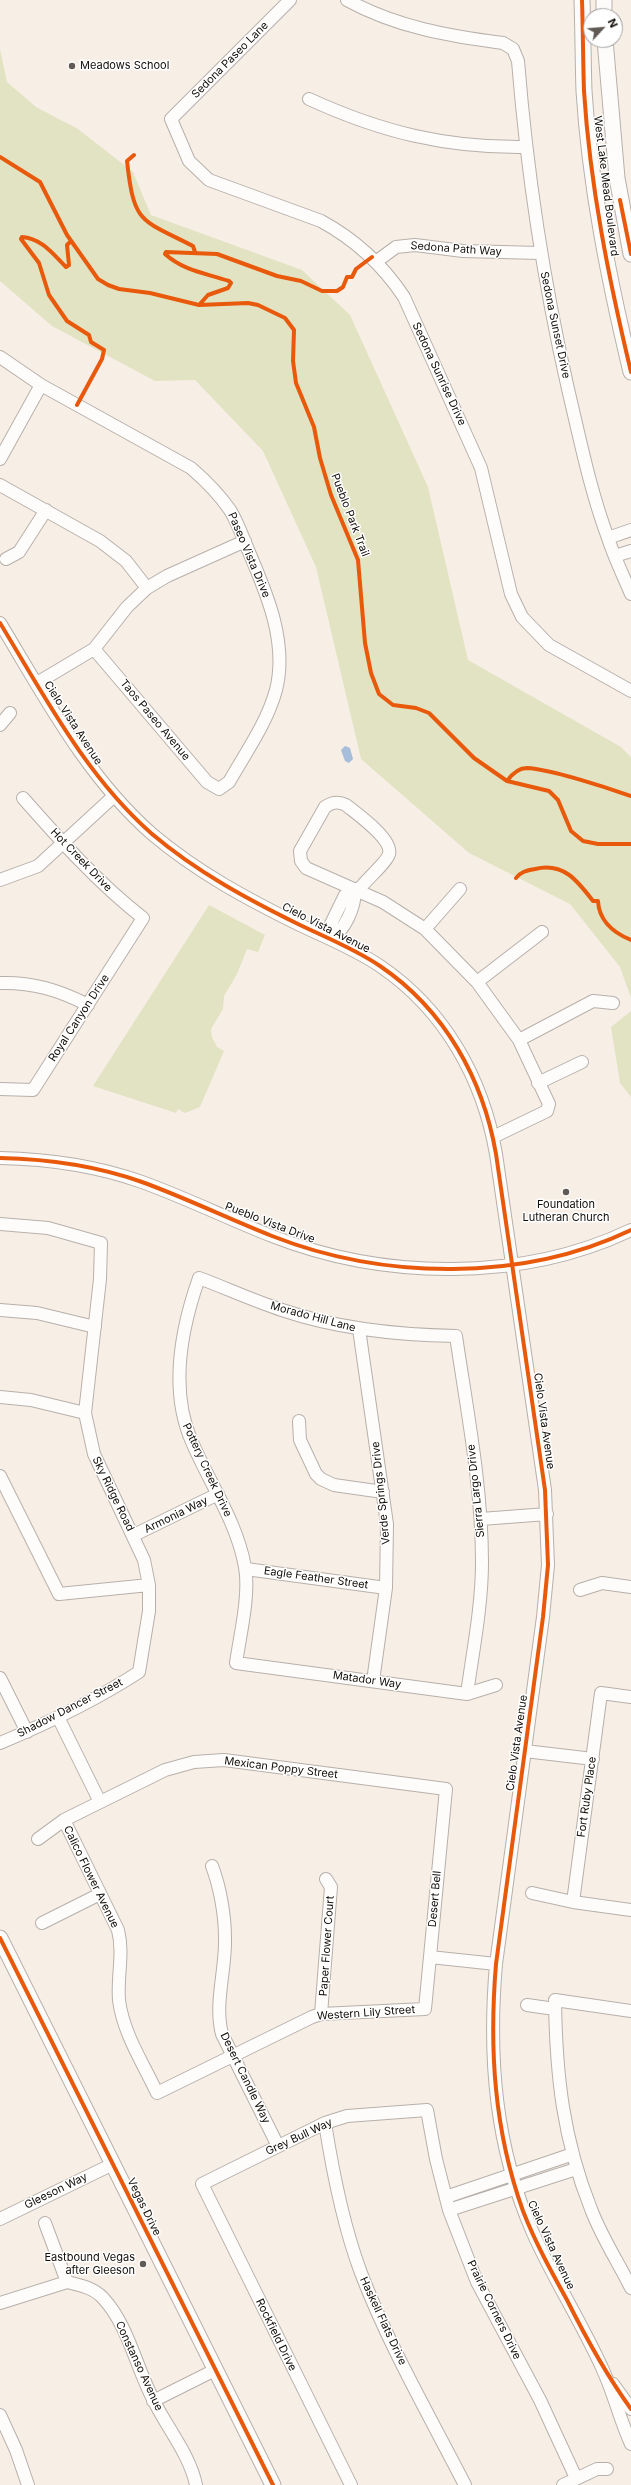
<!DOCTYPE html>
<html>
<head>
<meta charset="utf-8">
<style>
	body { margin:0 }
	#map { position:relative; width:631px; height:2485px; overflow:hidden; background:#f7eee6; font-family:Inter,sans-serif }
	canvas { display:block }
	.north { position:absolute; left:583px; top:8px; width:40px; height:40px; box-sizing:border-box; background:#fff; border:1px solid #a09e9c; border-radius:50%; rotate:64deg; font-size:11px; font-weight:700; line-height:16px; text-align:center; color:#110c07 }
	.north::after { content:''; display:block; margin:auto; width:14px; height:18px; background:#625b55; clip-path:polygon(50% 0,100% 100%,50% 72%,0 100%) }
</style>
</head>
<body>
<div id="map">
<canvas width="631" height="2485"></canvas>
<div class="north">N</div>
</div>
<script>
const ctx = document.querySelector('canvas').getContext('2d');
ctx.lineJoin = 'round';
function paint(path, color) {
  ctx.fillStyle = color;
  ctx.fill(path, 'evenodd');
}
function stroke(path, color, width, dash) {
  ctx.strokeStyle = color;
  ctx.lineWidth = width;
  ctx.lineCap = dash ? 'butt' : 'round';
  ctx.setLineDash(dash || []);
  ctx.stroke(path);
}
function write(font, color, halo, rows, align = 'center') {
  ctx.font = font + ' Inter,sans-serif';
  ctx.lineWidth = 3;
  ctx.setLineDash([]);
  ctx.textBaseline = 'middle';
  ctx.strokeStyle = halo;
  ctx.fillStyle = color;
  for (const [text, x, y, turn = 0] of rows) {
    ctx.save();
    ctx.translate(x, y);
    ctx.rotate((+turn || 0) * Math.PI / 180);
    ctx.textAlign = isNaN(turn) ? turn : align;
    if (halo) ctx.strokeText(text, 0, 0);
    ctx.fillText(text, 0, 0);
    ctx.restore();
  }
}
paint(new Path2D(`
	M0,49L7,82L36,107L78,129L133,172L151,215L302,270L350,315L428,487L468,660L621,747L631,757V998L620,967L570,904L469,853L361,759L316,567L263,451L195,380L155,381L52,326L0,281Z
	M209,905L265,935L258,952L247,949L237,974L224,996L223,1009L211,1029L212,1037L217,1047L224,1051L200,1107L185,1113L178,1109L176,1113L93,1086Z
	M631,1011V1097L620,1083L611,1027Z`), '#e2e3c2');
paint(new Path2D(`
	M345,746L350,748L353,759L349,763L345,761L341,750Z`), '#a6bed9');
const minor = new Path2D(`
	M290,0L171,119L189,161L209,180L321,221C356,240 382,264 404,297L481,468L511,594L522,617L549,645L631,691
	M347,0C396,27 449,36 503,43L513,49L518,61C527,173 543,279 568,389C580,439 590,490 608,538C614,557 623,575 631,594
	M309,99C381,132 446,148 525,147
	M377,261L396,247L415,245L463,251L540,253
	M0,357L41,385L191,468C206,481 219,494 230,510C238,523 243,538 249,552C267,594 288,643 276,690C267,723 246,752 229,782L219,789L207,782L94,649
	M0,459L41,385
	M0,485L100,541L126,561L147,588
	M608,538L631,530
	M615,556L631,551
	M6,559L19,552L46,510
	M0,623C45,697 86,776 152,834C197,872 247,899 300,925C327,938 355,949 380,966C445,1010 483,1079 496,1154L545,1490L548,1565L543,1617L496,1964C488,2057 495,2147 533,2233C554,2280 582,2323 603,2370C614,2394 620,2420 631,2444
	M37,683L94,649L127,607L147,588L167,576L245,541
	M0,725L10,713
	M0,880L38,866L114,796
	M355,890C355,907 345,931 330,939L328,930L345,895L361,887C367,879 387,862 389,854C393,839 357,814 346,805C338,801 332,802 325,807L300,851L301,861L306,868L383,902L425,929L477,982L519,1040L549,1104L547,1111L493,1137
	M425,929L460,889
	M477,982L542,932
	M0,983C32,982 59,990 88,1005
	M519,1040L593,1001L613,1003
	M538,1083L582,1062
	M0,1089L33,1090L143,918C98,883 60,840 23,798
	M0,1158C48,1159 97,1166 142,1182C186,1198 229,1219 272,1236C384,1280 522,1282 631,1230
	M0,1224L48,1228L101,1243L100,1279L85,1413L94,1454L144,1560L149,1585V1611L139,1672C96,1700 48,1723 0,1743
	M0,1310L37,1313L95,1327
	M359,1329L387,1524L386,1588L373,1681
	M0,1397L31,1400L85,1413
	M299,1421L300,1440L316,1474L321,1479L334,1485L383,1492
	M0,1476L59,1594L149,1585
	M481,1519L547,1514
	M134,1535L218,1494
	M246,1569L386,1588
	M580,1590L602,1583L631,1587
	M0,1678L27,1732
	M467,1694C473,1650 482,1606 482,1562C482,1486 467,1411 456,1336C397,1335 338,1329 282,1310C254,1301 226,1288 199,1278C181,1329 169,1390 192,1442C210,1484 237,1522 245,1567C250,1595 240,1635 236,1663L467,1694L496,1685
	M58,1717L100,1802
	M525,1751L593,1759
	M38,1839L64,1820L165,1770L194,1762L224,1760L446,1789L425,2009L321,2014L312,2017L157,2093C143,2063 123,2033 119,2000C117,1977 124,1953 118,1930L64,1820
	M212,1866C220,1887 225,1915 225,1938C226,1970 214,2003 222,2034L278,2146
	M532,1893L573,1902L631,1910
	M573,1902L601,1693L631,1697
	M42,1923L100,1894
	M430,1957L496,1964
	M527,2005L555,2009
	M631,2011L555,2000C556,2075 563,2139 591,2209C601,2236 618,2262 631,2288
	M321,2014L331,1887L326,1879
	M325,2123C333,2174 343,2225 361,2273C389,2346 429,2415 465,2485
	M446,2197L573,2154
	M449,2210L576,2169
	M0,2219L113,2164
	M45,2223L67,2282C80,2285 94,2288 103,2298C129,2326 136,2368 154,2401C167,2428 190,2455 196,2485
	M0,2303L67,2282
	M613,2384L631,2409
	M153,2401L215,2370
	M0,2415L16,2450L28,2485
	M351,2485L202,2184L325,2123L347,2116L427,2110L436,2159L449,2210L477,2282L540,2400L576,2478
	M563,2485L597,2469H607`);
const major = new Path2D(`
	M582,0C583,30 583,61 584,91C590,186 609,280 631,372
	M604,0V16
	M605,40L617,178L631,254
	M0,1938L273,2485`);
stroke(minor, '#b7b0aa', 14);
stroke(major, '#b7b0aa', 17);
stroke(minor, '#fefcfb', 12);
stroke(major, '#fefcfb', 15);
stroke(new Path2D(`
	M582,0C583,30 583,61 584,91C590,186 609,280 631,372
	M134,155L127,161C134,224 140,219 193,246L195,252
	M0,157L40,182L67,235L98,279L108,285L119,289L150,293L199,305L248,303L258,305L285,318L294,330L293,361L296,383L314,427L320,458L331,495L358,560L365,643L371,673L379,694L393,705L416,708L429,713L474,758L507,781L549,791L558,800L571,831L583,841L598,844H631
	M620,200L631,254
	M71,241L67,245L69,265L66,267C53,254 41,238 22,237L21,239L39,263L49,295L67,321L89,335L91,342L104,350L102,359L77,405
	M199,305L208,295L228,288L231,283L229,281C205,273 184,271 165,254L166,252L217,254L277,276L301,281L322,291H337L343,287L347,277H352L356,269L372,257
	M0,623C45,697 86,776 152,834C197,872 247,899 300,925C327,938 355,949 380,966C445,1010 483,1079 496,1154L545,1490L548,1565L543,1617L496,1964C489,2049 494,2130 523,2211C535,2242 551,2271 567,2300C587,2340 605,2373 631,2409
	M507,781C512,774 518,768 527,768C550,769 608,788 631,796
	M516,878C520,872 527,870 535,869C563,862 577,880 593,901H598C599,921 614,933 631,940
	M0,1158C48,1159 97,1166 142,1182C186,1198 229,1219 272,1236C384,1280 522,1282 631,1230
	M0,1938L273,2485`), '#e8590c', 4);
for (const [x, y, r, color] of [
	[72,66,4,"#625b55"],
	[566,1192,4,"#625b55"],
	[143,2264,4,"#625b55"]
]) {
  const dot = new Path2D();
  dot.arc(x, y, r, 0, 2 * Math.PI);
  ctx.fillStyle = color;
  ctx.fill(dot);
  stroke(dot, '#fff', 1.5);
}
write('11px', '#110c07', '#fff', [
	["Sedona Paseo Lane",230,60,-45],
	["West Lake Mead Boulevard",606,186,83],
	["Sedona Path Way",456,249,4],
	["Sedona Sunset Drive",555,325,78],
	["Sedona Sunrise Drive",439,374,65],
	["Pueblo Park Trail",350,515,69],
	["Paseo Vista Drive",249,555,67],
	["Taos Paseo Avenue",155,720,50],
	["Cielo Vista Avenue",73,723,57],
	["Hot Creek Drive",81,860,46],
	["Cielo Vista Avenue",326,928,27],
	["Royal Canyon Drive",79,1018,-57],
	["Pueblo Vista Drive",270,1223,21],
	["Morado Hill Lane",313,1317,15],
	["Cielo Vista Avenue",544,1421,82],
	["Pottery Creek Drive",207,1470,65],
	["Sierra Largo Drive",476,1491,-96],
	["Verde Springs Drive",381,1493,-96],
	["Sky Ridge Road",113,1494,64],
	["Armonia Way",176,1515,-26],
	["Eagle Feather Street",316,1578,8],
	["Matador Way",367,1680,8],
	["Shadow Dancer Street",70,1708,-27],
	["Cielo Vista Avenue",517,1743,-82],
	["Mexican Poppy Street",281,1768,7],
	["Fort Ruby Place",587,1797,-82],
	["Calico Flower Avenue",91,1877,64],
	["Desert Bell",435,1899,-85],
	["Paper Flower Court",327,1946,-86],
	["Western Lily Street",366,2013,-4],
	["Desert Candle Way",245,2078,64],
	["Grey Bull Way",299,2137,-25],
	["Gleeson Way",56,2191,-26],
	["Vegas Drive",144,2207,64],
	["Cielo Vista Avenue",551,2245,65],
	["Prairie Corners Drive",494,2310,64],
	["Haskell Flats Drive",383,2321,65],
	["Rockfield Drive",276,2335,64],
	["Constanso Avenue",139,2366,65]
]);
write('11px', '#110c07', '#fff', [
	["Meadows School",80,66],
	["Foundation",566,1205,"center"],
	["Lutheran Church",566,1218,"center"],
	["Eastbound Vegas",135,2258,"right"],
	["after Gleeson",135,2271,"right"]
], 'left');
</script>
</body>
</html>
